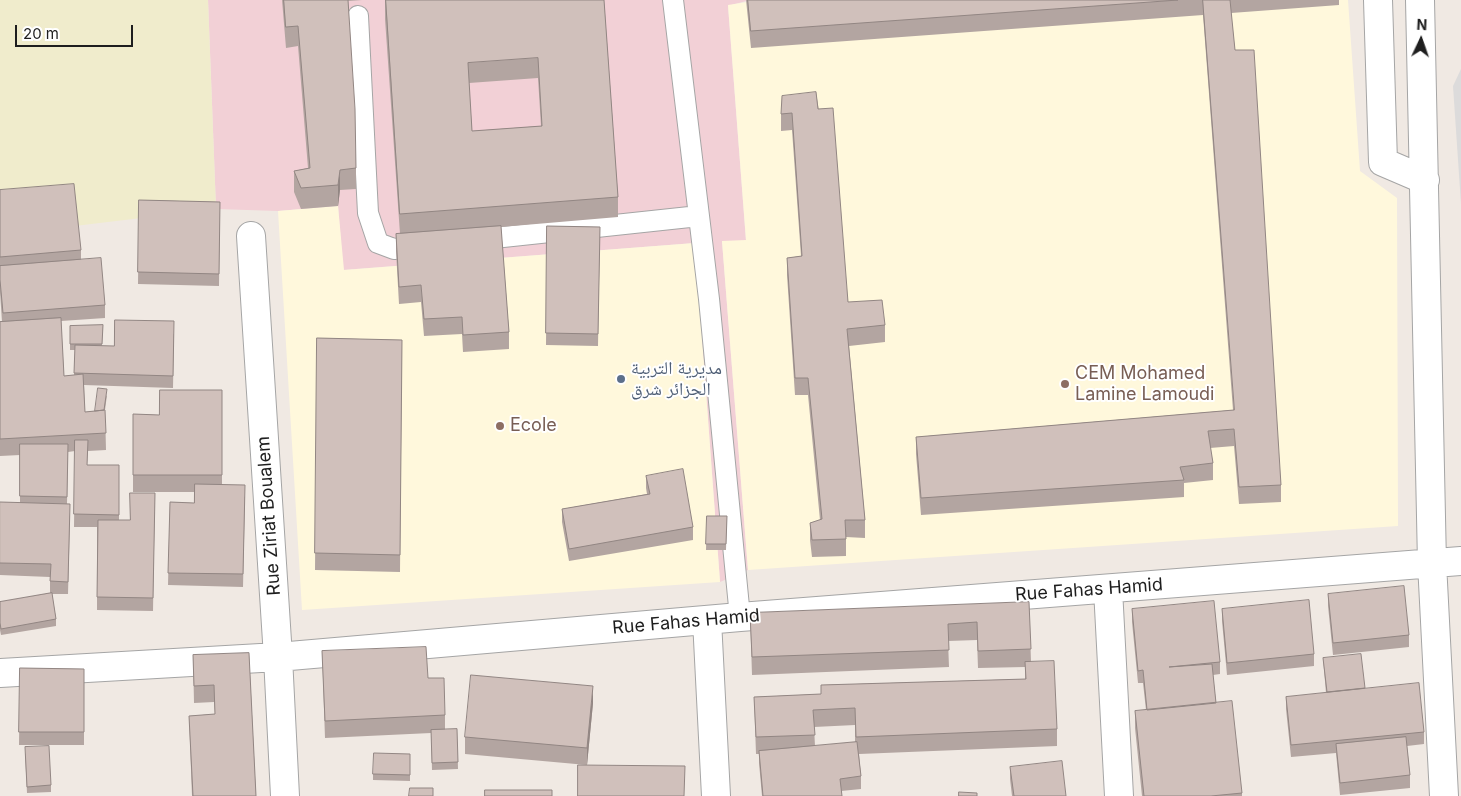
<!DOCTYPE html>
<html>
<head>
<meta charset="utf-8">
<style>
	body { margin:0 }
	#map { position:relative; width:1461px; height:796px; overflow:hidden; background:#f0e9e3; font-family:Inter,sans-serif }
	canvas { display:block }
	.north { position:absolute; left:1396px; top:15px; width:50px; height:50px; -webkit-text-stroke:4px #fff; paint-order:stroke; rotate:3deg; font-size:14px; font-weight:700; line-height:20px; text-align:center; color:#1e1e1e }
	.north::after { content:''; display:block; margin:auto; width:18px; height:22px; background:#1e1e1e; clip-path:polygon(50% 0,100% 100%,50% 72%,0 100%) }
	.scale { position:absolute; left:15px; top:25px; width:118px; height:22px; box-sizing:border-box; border:2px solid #1e1e1e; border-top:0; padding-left:6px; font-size:15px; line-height:18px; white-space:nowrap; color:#1e1e1e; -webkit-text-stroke:4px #fff; paint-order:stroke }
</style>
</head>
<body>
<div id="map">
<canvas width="1461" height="796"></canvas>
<div class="north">N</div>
<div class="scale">20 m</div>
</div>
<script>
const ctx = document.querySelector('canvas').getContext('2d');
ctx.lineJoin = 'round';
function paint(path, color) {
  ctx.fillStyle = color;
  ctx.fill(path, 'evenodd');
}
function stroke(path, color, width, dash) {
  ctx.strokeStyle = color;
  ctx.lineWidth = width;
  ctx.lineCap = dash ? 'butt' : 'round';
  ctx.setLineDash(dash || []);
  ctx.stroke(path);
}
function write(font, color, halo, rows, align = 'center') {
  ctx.font = font + ' Inter,"Noto Naskh Arabic",sans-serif';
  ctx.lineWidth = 4;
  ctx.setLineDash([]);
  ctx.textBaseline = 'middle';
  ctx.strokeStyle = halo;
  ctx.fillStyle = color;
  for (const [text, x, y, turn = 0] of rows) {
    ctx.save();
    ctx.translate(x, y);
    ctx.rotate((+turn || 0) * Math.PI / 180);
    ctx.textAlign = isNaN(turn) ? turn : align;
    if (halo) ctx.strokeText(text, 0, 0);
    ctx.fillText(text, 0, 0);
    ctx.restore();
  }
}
paint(new Path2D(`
	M1461,69V204L1453,86Z`), '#dcdbdb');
paint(new Path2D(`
	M208,0H760L746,1L728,6L746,241H722L748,570L720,582L695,243L343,270L338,206L278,211L216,209Z`), '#f2d0d6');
paint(new Path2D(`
	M760,0H1348L1360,171L1397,198L1398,526L748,570L722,241L746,240L728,5Z
	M338,206L344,270L695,243L720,582L302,610L278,211Z`), '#fff8dc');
paint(new Path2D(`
	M0,0H208L216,209L0,235Z`), '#f0eccc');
const lane = new Path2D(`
	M673,0L709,299L740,617
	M358,16L368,213L378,243L394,249L421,246
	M475,240L699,216`);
const street = new Path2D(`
	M1378,0L1383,162L1425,180
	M1420,0L1432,563L1444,796
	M251,236L278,657L285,796
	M1108,589L1119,796
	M707,620L716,796
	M0,673L278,657L740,617L1461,561`);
stroke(lane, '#a5a5a5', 22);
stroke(street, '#a5a5a5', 30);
stroke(lane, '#fff', 20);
stroke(street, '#fff', 28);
paint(new Path2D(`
	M282,0H362L348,1L356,168V189L340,190L338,206L301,209L294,192V171L308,168L298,46L286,48Z
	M385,0H604L618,197V217L501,227L509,332V349L463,352L462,334L424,336L421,302L399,304L396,251V234H400L385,19ZM538,78L541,126L472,131L469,83Z
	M746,0H1339V5L1231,13L1281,485V502L1239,504L1234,446L1210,448L1213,463V480L1184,483V497L921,515L916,454V437L1233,410L1203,15L751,48Z
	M816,92L848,302L885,325V342L849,346L865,520V538L846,537V556L812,557L810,540V523L820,520L808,395H795L787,275V258L801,256L792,130L781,131V114Z
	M0,190L81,250V260L105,305V318L61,321L64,376L74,375L75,350H70V326L103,325L102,346H114L174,334L173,388L84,385L85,412L95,411L107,395L105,410L106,450L88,451L87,465H119V520H130L155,493L153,611L97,610V527H74L75,451L68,452L67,504L70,517L68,594H52L56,619V626L1,635L0,630V602L50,593V577L0,575V502L20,503V455L0,456V322H2L0,292Z
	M139,200L220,202L219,286L138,284Z
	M547,226L600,227L598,346L546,345Z
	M317,338L402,340L400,572L315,570Z
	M222,390V484L245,497L243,587L168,585L170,502L194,503V492H133V414L159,415Z
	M646,476L693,527V540L569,561L562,522V509L647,494L646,488Z
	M707,516H727L726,550H706Z
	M1328,594L1409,635V647L1333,655L1328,606Z
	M1029,602L1031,662L1057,729V746L859,754L861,776V789L841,791L842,796H762L759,763V754H756L754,697L821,694V685L1025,679V667L978,668L977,640L948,641L949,667L752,675L750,613ZM855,725V742L815,746L814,727Z
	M1132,609L1220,662V674L1213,675L1216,703L1242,793V796H1142L1135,728V711L1146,710L1143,683H1138L1132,622Z
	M1222,609L1314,654V666L1227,675L1222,621Z
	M322,651L428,678L445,715V730L457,729L458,769L432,770L431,733L325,738Z
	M249,653L256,796H192L189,716L215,714L214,702L194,703L193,655Z
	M1323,658L1424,732V744L1407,746L1410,775V788L1340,795L1336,753L1291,757L1286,709V697L1326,693Z
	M20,668L84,669V745H19Z
	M593,703L587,765L465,754V737Z
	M25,753L51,785V792L27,793Z
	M410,754V781L373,780V774Z
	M1010,767L1066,796H1012L1010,779Z`), '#b3a5a1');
paint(new Path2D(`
	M340,170V190L338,206V185Z
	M593,686V703L587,765V748Z`), '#928683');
const building = new Path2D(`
	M284,0H348L355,109L356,168L340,170L338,185L301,188L294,171L310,168L298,26L286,27Z
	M386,0H604L618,197L400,214ZM538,58L542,126L472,131L468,63Z
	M748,0H1178L751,31Z
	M1203,0H1230L1235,50H1254L1281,485L1239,487L1234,429L1208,431L1213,463L1180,467L1184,480L921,498L916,437L1234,410Z
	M816,92L818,109L833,108L848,302L882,300L885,325L847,329L865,520H845L846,539L812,540L810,523L822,519L808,378H795L787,258L802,256L792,113L781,114L782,96Z
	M74,184L81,250L0,257V190Z
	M139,200L220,202L219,274L138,272Z
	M501,226L509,332L463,335L462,317L424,319L421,285L399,287L396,234Z
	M547,226L600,227L598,334L546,333Z
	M101,258L105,305L3,313L0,280V266Z
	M61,318L64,376L83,374L85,412L105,410L106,433L0,439V322Z
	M115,320L174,321L173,376L74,373L75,345L114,346Z
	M103,325L102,344H70V326Z
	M317,338L402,340L400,555L315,553Z
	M98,388L107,389L104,410L95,411Z
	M160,390H222V475H133V414L159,415Z
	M75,440H88L87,465H119V515L74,514Z
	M20,444H68L67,497L20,496Z
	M683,469L693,527L569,549L562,509L650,494L646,476Z
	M195,484L245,485L243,574L168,573L170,502L194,503Z
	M130,493H155L153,598L97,597L98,520H130Z
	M0,502L70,504L68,582L50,581L51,564L0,563Z
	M707,516H727L726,544H706Z
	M1404,586L1409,635L1333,643L1328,594Z
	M52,593L56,619L1,629L0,623V602Z
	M1309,600L1314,654L1227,663L1222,609Z
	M1214,601L1220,662L1169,667L1212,664L1216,703L1147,710L1143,670L1138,671L1132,609Z
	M1029,602L1031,649L978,651L977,622L948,624L949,650L752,657L750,613Z
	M426,647L428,678H444L445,715L325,721L322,651Z
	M249,653L256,796H193L189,716L215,714L214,685L194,686L193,655Z
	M1361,654L1365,688L1327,692L1323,658Z
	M1054,661L1057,729L856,737L855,708L813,710L815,735L756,737L754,697L821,694V685L1026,679L1025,662Z
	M20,668L84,669V732H19Z
	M471,675L593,686L587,748L465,737Z
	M1419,683L1424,732L1291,745L1286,697Z
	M1232,701L1242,793L1211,796H1144L1135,711Z
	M457,729L458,762L432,763L431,730Z
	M1406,737L1410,775L1340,783L1336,744Z
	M857,742L861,776L840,779L842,796H763L759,751Z
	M49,746L51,785L27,787L25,747Z
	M374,753L410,754V775L373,774Z
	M1062,761L1066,796H1014L1010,767Z
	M578,765L685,766L684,796H578Z
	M410,788H433V796H409Z
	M485,790H552V796H485Z
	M959,792L977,793V796H959Z`);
paint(building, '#d0c0bb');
stroke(building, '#928683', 1);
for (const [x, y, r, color] of [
	[621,379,5,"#5c6f8a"],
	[1065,384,5,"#8d6e63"],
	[500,426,5,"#8d6e63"]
]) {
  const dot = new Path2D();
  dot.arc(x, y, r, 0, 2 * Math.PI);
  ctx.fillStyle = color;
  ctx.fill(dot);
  stroke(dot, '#fff', 2);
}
write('18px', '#4e5e75', '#fff', [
	["مديرية التربية",631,369],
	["الجزائر شرق",631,390]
], 'left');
write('18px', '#785e54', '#fff', [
	["CEM Mohamed",1075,374],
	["Lamine Lamoudi",1075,395],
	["Ecole",510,426]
], 'left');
write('18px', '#1e1e1e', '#fff', [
	["Rue Ziriat Boualem",269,516,-94],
	["Rue Fahas Hamid",1089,590,-4],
	["Rue Fahas Hamid",686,622,-5]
]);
</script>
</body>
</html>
